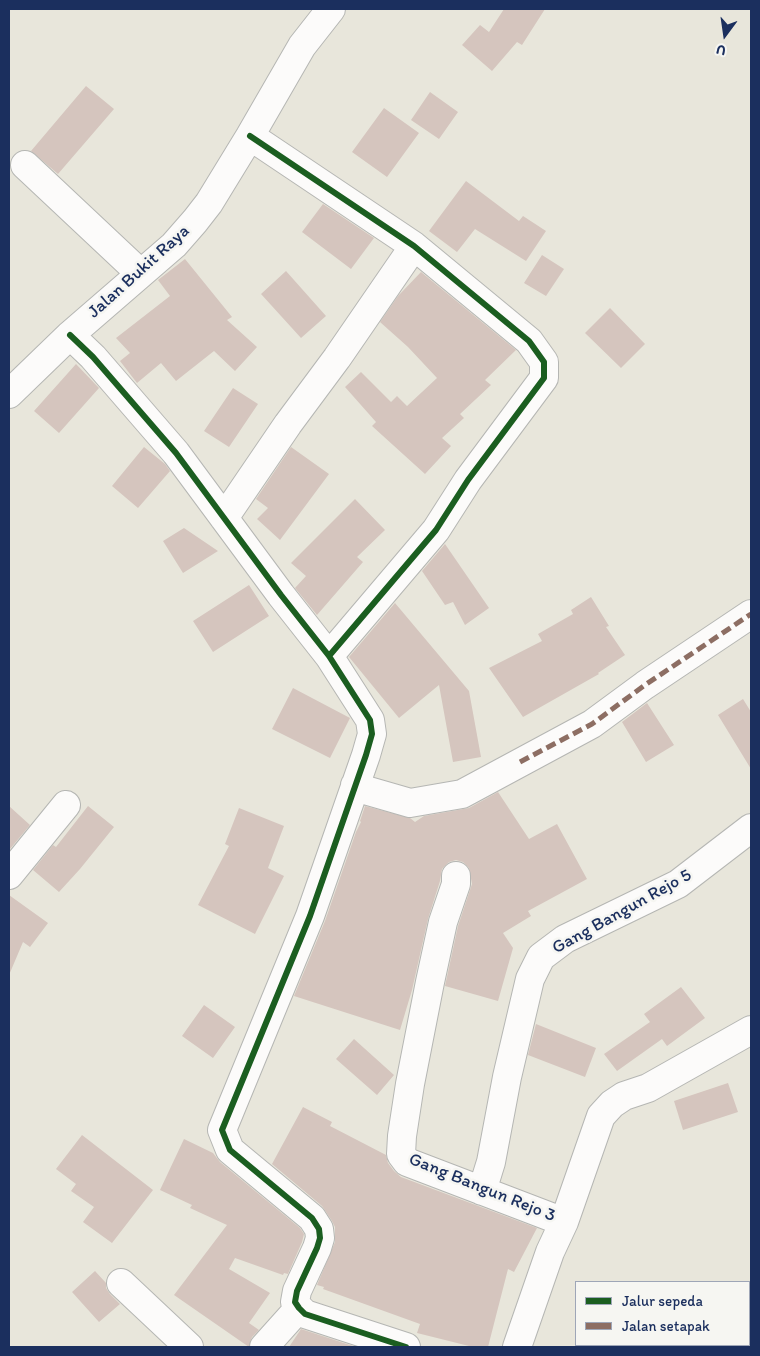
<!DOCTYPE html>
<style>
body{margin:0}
#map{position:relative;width:760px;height:1356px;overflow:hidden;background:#e8e6db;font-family:Itim,sans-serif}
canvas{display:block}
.frame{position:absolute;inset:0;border:10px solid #1b2f5e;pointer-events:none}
.legend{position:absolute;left:575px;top:1281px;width:175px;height:65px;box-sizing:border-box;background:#f6f6f2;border:1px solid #9ea6b7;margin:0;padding:6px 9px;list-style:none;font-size:15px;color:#1b2f5e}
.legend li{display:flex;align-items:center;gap:10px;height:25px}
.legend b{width:25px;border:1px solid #9ea6b7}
.north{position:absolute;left:700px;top:10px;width:50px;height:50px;-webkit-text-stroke:4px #f6f6f2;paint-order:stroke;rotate:194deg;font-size:14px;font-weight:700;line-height:20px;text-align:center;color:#1b2f5e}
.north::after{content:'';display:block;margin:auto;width:18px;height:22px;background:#1b2f5e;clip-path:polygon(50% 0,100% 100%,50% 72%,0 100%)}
</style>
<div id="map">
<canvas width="760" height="1356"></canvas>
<div class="frame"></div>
<ul class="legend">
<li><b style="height:6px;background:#1b5e20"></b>Jalur sepeda</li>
<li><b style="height:6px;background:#8d6e63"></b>Jalan setapak</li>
</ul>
<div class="north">U</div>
</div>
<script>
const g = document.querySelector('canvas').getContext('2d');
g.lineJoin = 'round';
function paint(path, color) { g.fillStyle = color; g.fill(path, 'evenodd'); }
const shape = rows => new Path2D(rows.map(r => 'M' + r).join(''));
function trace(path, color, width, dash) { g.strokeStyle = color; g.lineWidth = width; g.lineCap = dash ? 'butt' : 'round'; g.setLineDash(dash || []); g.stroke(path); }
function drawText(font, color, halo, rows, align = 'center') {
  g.font = font + ' Itim,sans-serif'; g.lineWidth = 5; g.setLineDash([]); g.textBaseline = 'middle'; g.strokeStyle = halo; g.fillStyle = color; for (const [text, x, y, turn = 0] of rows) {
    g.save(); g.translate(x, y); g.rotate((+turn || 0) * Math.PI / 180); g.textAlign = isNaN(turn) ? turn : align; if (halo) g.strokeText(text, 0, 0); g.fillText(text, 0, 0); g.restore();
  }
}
paint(shape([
 [504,9,545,9,522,45,517,42,492,71,462,45,480,25,489,32],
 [86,86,114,109,58,174,31,151],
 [430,92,458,112,439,139,411,120],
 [384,108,419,133,387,177,352,152],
 [466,181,519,221,523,216,546,231,526,261,475,229,457,252,429,231],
 [323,204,374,238,351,269,302,232],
 [542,255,564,269,546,296,524,283],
 [185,259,232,317,227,320,257,347,235,371,214,351,176,381,161,363,137,383,120,361,130,353,116,338,170,296,158,280],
 [286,271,326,316,301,338,261,294],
 [421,272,516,350,485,380,491,385,460,414,464,418,442,438,451,446,425,474,372,426,376,422,345,387,361,372,391,402,397,396,407,406,437,378,408,347,380,322,398,296],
 [610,308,645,344,621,368,585,333],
 [76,364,99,388,59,433,34,411],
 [233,388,258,404,229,447,204,431],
 [144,447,165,464,170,471,138,508,112,486],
 [291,447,329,474,280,540,257,519,268,508,256,499],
 [355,499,385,530,357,557,363,562,317,615,295,588,306,576,291,563],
 [184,528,218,551,183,573,163,541],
 [445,544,489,608,465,625,453,602,445,605,422,571],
 [249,585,269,616,213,652,193,621],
 [591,597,609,626,606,627,625,655,598,673,599,674,523,717,489,668,542,641,538,634,573,614,571,610],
 [395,603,469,691,481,757,453,762,439,685,399,718,349,657],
 [293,688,350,718,330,758,272,729],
 [743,699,751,712,751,769,718,715],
 [647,703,674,745,646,762,622,722],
 [498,792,529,839,557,824,587,879,528,911,531,916,503,933,513,948,498,1001,445,986,458,926,472,884,469,868,463,862,456,860,449,862,442,869,440,881,428,919,412,990,400,1030,294,996,325,921,356,832,361,822,360,821,365,806,410,818,415,822,424,816,469,808],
 [9,806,30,825,10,849,9,848],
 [88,806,114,827,80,869,59,892,33,870,53,845,56,847],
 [239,808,284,826,268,868,284,876,255,934,198,905,229,846,225,844],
 [9,895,48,923,30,947,23,942,9,975],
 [681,987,705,1018,667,1046,662,1039,617,1071,604,1054,650,1022,644,1014],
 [204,1005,235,1027,213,1058,182,1036],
 [536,1024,596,1048,585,1077,528,1055],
 [354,1039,394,1075,377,1095,336,1059],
 [728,1083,738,1112,683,1130,674,1101],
 [303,1107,332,1122,330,1126,386,1155,388,1163,394,1171,401,1177,537,1228,514,1272,508,1269,488,1347,473,1347,417,1333,420,1324,323,1289,324,1287,317,1285,335,1242,335,1227,332,1221,322,1206,272,1164],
 [82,1135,153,1190,112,1243,83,1222,94,1207,71,1191,76,1184,56,1169],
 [184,1139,213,1153,220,1162,300,1228,304,1234,302,1242,288,1274,284,1273,283,1275,235,1258,229,1269,270,1293,249,1323,259,1330,252,1337,249,1347,174,1295,227,1225,190,1208,192,1205,160,1190],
 [95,1271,106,1283,106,1288,110,1294,120,1304,99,1322,72,1292],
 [301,1329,356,1347,289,1347]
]), '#d5c5be');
const street = shape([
 [250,136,414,246,529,341,544,362,544,378,468,480,436,530,329,656],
 [25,165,140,273],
 [70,335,93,357,176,453,281,595,329,656,370,720,372,734,366,755,310,916,222,1130,230,1150,312,1218,319,1229,320,1238,317,1248,297,1291,295,1302,299,1308,305,1314,406,1347],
 [9,394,70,335,174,245,195,221,209,203,250,136,302,46,331,9],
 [224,518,288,424,337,358,414,246],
 [355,785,365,790,410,803,462,794,592,724,645,685,751,614],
 [9,875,66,805],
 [456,876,456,884,443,922,430,982,410,1084,402,1136,401,1154,407,1162,564,1222,550,1252,517,1347],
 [482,1191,491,1162,507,1077,530,979,541,957,565,939,678,884,751,828],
 [564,1222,601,1116,612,1104,624,1096,648,1088,751,1030],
 [121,1283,189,1347],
 [264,1347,299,1308]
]);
trace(street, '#b5b6b3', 30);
trace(street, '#fcfbfa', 28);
trace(shape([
 [520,762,592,724,645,685,751,614]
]), '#8d6e63', 5, [10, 5]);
trace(shape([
 [250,136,414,246,529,341,544,362,544,378,468,480,436,530,329,656],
 [70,335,93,357,176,453,281,595,329,656,370,720,372,734,366,755,310,916,222,1130,230,1150,312,1218,319,1229,320,1238,317,1248,297,1291,295,1302,299,1308,305,1314,406,1347]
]), '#1b5e20', 6);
drawText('18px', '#1b2f5e', '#f6f6f2', [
 ["Jalan Bukit Raya",139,272,-42],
 ["Gang Bangun Rejo 5",622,912,-29],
 ["Gang Bangun Rejo 3",482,1188,22]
]);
</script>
